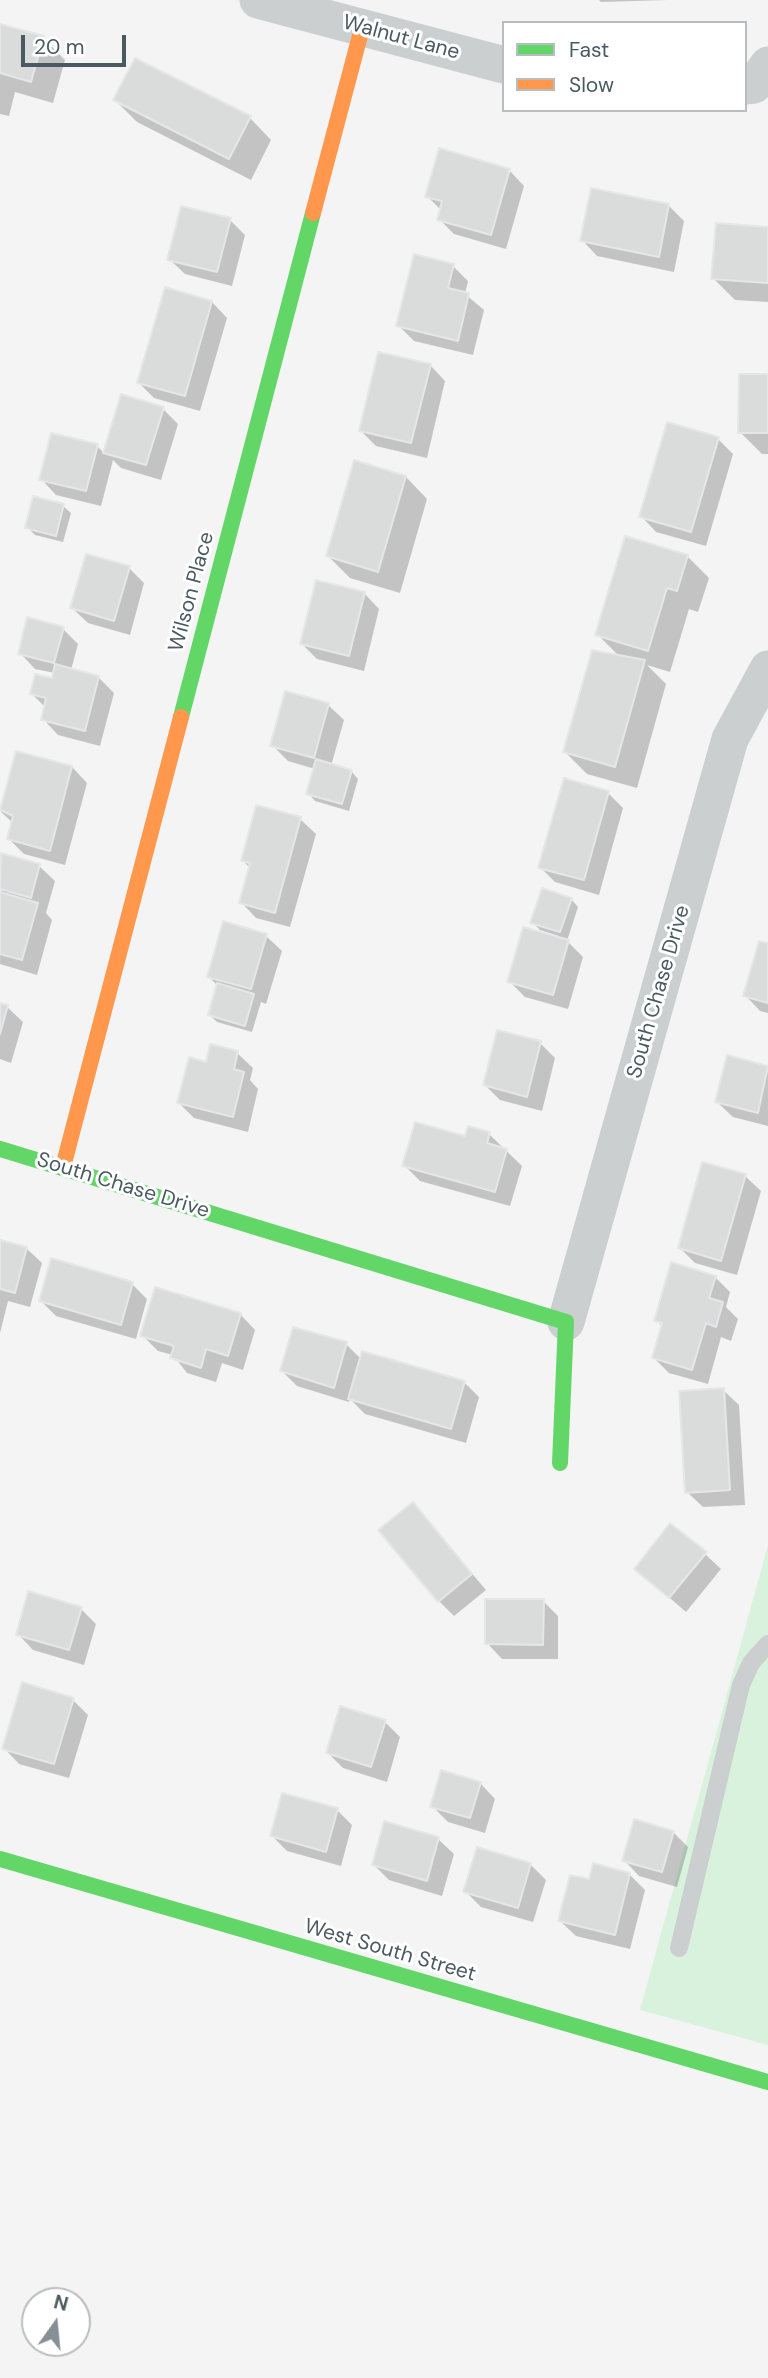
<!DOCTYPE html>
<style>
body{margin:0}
#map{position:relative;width:768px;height:2378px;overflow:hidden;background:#f4f4f4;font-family:"DM Sans",sans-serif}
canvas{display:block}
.legend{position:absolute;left:502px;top:21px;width:245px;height:91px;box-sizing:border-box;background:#fff;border:2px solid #b7bdc0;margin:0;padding:9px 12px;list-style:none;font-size:21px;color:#4a5a61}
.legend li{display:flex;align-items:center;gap:14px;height:35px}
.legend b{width:35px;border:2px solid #b7bdc0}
.north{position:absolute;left:21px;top:2287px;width:70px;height:70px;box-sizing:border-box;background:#fff;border:2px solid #b7bdc0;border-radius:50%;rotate:15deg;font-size:19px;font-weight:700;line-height:28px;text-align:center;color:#4a5a61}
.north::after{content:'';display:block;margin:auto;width:24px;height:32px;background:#869094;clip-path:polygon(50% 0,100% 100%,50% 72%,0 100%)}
.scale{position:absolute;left:21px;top:35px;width:105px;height:32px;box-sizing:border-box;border:4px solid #4a5a61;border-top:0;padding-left:9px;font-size:21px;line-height:24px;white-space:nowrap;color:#4a5a61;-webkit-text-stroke:5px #fff;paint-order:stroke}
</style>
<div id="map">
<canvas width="768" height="2378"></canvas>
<ul class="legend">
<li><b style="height:9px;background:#63d668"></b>Fast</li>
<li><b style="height:9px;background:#ff974d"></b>Slow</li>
</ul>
<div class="north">N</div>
<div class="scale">20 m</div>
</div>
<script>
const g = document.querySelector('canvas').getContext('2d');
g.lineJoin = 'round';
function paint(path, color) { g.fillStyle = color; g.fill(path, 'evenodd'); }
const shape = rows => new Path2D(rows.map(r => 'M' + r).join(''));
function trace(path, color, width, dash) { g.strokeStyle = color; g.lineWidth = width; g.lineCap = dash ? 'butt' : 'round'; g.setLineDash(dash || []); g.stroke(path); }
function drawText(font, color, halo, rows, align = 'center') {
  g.font = font + ' "DM Sans",sans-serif'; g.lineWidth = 6; g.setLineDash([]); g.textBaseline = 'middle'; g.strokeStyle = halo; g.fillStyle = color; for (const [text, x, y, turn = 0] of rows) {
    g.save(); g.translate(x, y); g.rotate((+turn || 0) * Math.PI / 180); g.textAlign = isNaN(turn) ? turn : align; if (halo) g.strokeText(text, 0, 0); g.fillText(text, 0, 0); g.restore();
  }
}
paint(shape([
 [768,1545,768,2045,640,2010]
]), '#d8f2dd');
paint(shape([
 [599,0,668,0,601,2],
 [0,26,43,38,65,60,53,103,15,92,9,116,0,114],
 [115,100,250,118,271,140,251,180,137,122],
 [509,170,524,186,506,249,454,234,439,219,441,210,427,196],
 [669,206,684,221,674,272,597,256,582,240],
 [230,220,245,235,232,286,185,274,169,259],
 [768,228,768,302,735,300,713,278],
 [453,266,468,281,465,294,484,310,473,355,414,341,398,325],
 [212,302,227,318,200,411,154,398,139,383],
 [430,365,445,381,427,458,376,446,361,431],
 [768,376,768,454,762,454,740,432],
 [163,409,178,424,161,480,121,468,113,460,101,506,56,495,41,479,97,446,105,454],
 [718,439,733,454,706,546,656,532,641,516],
 [406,477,427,499,400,593,350,578,328,556],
 [63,506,71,513,63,542,35,535,27,527],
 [687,556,709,578,698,612,689,609,670,672,647,665,666,684,637,788,587,774,565,752,620,657,597,634],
 [129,568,144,583,130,635,88,623,72,608],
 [364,593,379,609,364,671,317,659,302,644],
 [63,629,78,644,71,670,98,677,114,693,100,746,58,735,43,719,46,708,32,694,53,681,55,673,35,669,20,653],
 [328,705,344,720,331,766,351,771,358,779,349,811,315,801,308,793,315,769,288,761,272,745],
 [17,753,72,767,87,783,65,865,24,854,9,839,13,823,1,812],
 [608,793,623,808,599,895,555,882,540,867],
 [300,819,316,834,290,927,256,918,241,902,250,868,242,860],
 [2,855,39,866,55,881,46,913,52,920,37,975,0,964],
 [571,899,578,907,567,941,583,957,568,1009,525,997,509,981,558,939,559,936,540,930,532,922],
 [266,936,282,951,266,1004,261,1002,252,1032,217,1022,210,1015,218,986,209,977],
 [768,945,768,1013,760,1011,745,995],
 [0,1005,7,1007,23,1022,11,1063,0,1059],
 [540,1043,555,1058,542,1111,500,1100,485,1085],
 [237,1053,253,1068,250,1080,258,1089,248,1132,194,1118,179,1103,207,1064],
 [728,1057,768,1067,768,1126,733,1117,717,1102],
 [489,1134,522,1166,510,1206,420,1181,404,1165,466,1138],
 [745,1176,761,1191,737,1275,695,1263,680,1248],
 [0,1241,26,1248,42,1263,30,1307,8,1301,0,1333],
 [715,1277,730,1292,726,1307,738,1319,731,1341,721,1337,708,1384,669,1373,654,1358,663,1327,656,1320],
 [132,1284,147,1299,136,1339,56,1316,41,1301],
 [240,1314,255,1330,243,1370,222,1363,216,1382,187,1373,173,1355,158,1351,142,1335],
 [346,1344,361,1359,464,1382,479,1397,466,1443,365,1414,350,1399,349,1402,297,1386,282,1371],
 [723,1390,739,1405,745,1505,703,1507,687,1492],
 [413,1504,486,1590,454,1616,439,1601],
 [705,1554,721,1569,686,1612,636,1569],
 [543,1601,558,1616,558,1659,502,1659,487,1643],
 [81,1609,96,1624,84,1665,33,1650,18,1634],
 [73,1700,88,1715,69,1778,19,1764,4,1748],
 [385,1722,400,1737,387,1782,343,1768,328,1753],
 [480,1783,495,1799,485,1833,448,1822,432,1806],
 [337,1810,352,1825,341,1866,287,1851,272,1836],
 [673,1832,688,1847,677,1887,639,1876,624,1860],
 [438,1839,454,1854,442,1896,389,1880,374,1865],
 [478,1849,531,1865,546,1880,533,1922,481,1907,465,1891],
 [629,1874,645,1890,630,1949,576,1936,560,1921,590,1881]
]), '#0003');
const building = shape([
 [0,24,44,36,31,82,0,73,0,24],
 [135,58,251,116,229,159,113,100,135,58],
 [439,148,510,169,491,235,437,220,442,201,425,197,439,148],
 [591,188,669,204,659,257,580,241,591,188],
 [181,206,231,218,217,272,167,260,181,206],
 [716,223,768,227,768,283,711,279,716,223],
 [414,254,454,264,448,288,469,293,458,341,396,326,414,254],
 [165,287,212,301,185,396,137,383,165,287],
 [378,352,431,364,411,443,359,431,378,352],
 [739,374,768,374,768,433,738,433,739,374],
 [121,394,164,407,146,465,103,453,121,394],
 [667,422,719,437,691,532,639,517,667,422],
 [51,433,98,444,86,491,39,480,51,433],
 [354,460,406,476,378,572,326,556,354,460],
 [33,496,64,504,56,536,25,528,33,496],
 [625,536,688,555,677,591,667,588,648,651,595,635,625,536],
 [86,554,130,566,114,621,70,608,86,554],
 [316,580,365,592,349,656,300,644,316,580],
 [27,617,64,627,54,663,18,654,27,617],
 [592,650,645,660,615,767,563,752,592,650],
 [55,664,99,676,85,731,41,720,46,698,30,694,35,674,52,678,55,664],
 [285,691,329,703,314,758,270,746,285,691],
 [16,751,72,766,50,851,7,839,13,816,0,810,16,751],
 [316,759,352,770,342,804,306,794,316,759],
 [564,778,609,791,584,880,538,868,564,778],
 [256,805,301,817,275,913,239,903,250,863,241,861,256,805],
 [1,853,40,864,31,898,0,889,1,853],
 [542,888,572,898,560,932,530,923,542,888],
 [0,892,38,903,22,960,0,954,0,892],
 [223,921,267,934,251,989,207,977,223,921],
 [523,927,569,940,553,995,507,982,523,927],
 [759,941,768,943,768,1003,743,996,759,941],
 [217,983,254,994,245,1026,208,1015,217,983],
 [0,1003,8,1005,0,1034,0,1003],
 [497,1030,541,1041,527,1097,483,1085,497,1030],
 [210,1044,238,1051,234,1069,244,1072,233,1117,177,1103,189,1057,206,1062,210,1044],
 [727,1055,768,1066,758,1113,715,1102,727,1055],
 [415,1122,465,1136,468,1126,490,1132,487,1143,507,1149,495,1192,402,1166,415,1122],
 [702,1162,746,1174,721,1261,678,1248,702,1162],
 [0,1240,27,1247,15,1293,0,1289,0,1240],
 [51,1258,133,1282,121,1325,39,1301,51,1258],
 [671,1262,716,1276,709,1298,723,1302,716,1327,706,1323,692,1370,652,1358,662,1323,654,1321,671,1262],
 [155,1287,241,1313,228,1356,206,1349,201,1368,170,1358,174,1346,140,1336,155,1287],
 [293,1327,347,1342,334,1388,280,1371,293,1327],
 [362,1351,465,1381,451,1429,348,1399,362,1351],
 [724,1388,730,1490,685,1493,679,1391,724,1388],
 [413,1502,472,1574,438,1602,378,1530,413,1502],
 [670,1523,707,1552,669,1598,634,1569,670,1523],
 [28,1591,82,1607,69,1650,16,1635,28,1591],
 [485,1599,544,1599,543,1645,485,1644,485,1599],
 [22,1682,74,1698,54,1764,2,1749,22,1682],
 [340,1706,386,1720,371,1767,326,1753,340,1706],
 [441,1770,481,1782,470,1818,430,1807,441,1770],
 [282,1793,338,1808,326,1852,270,1836,282,1793],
 [634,1819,674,1831,662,1872,622,1861,634,1819],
 [384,1821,439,1837,427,1881,372,1865,384,1821],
 [477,1847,531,1863,518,1908,463,1892,477,1847],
 [593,1863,630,1873,615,1935,558,1921,570,1875,589,1879,593,1863]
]);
paint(building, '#dadcdc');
trace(building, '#e5e6e7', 2);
trace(shape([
 [679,1948,741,1685,751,1663,768,1644]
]), '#cbcfcf', 18);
trace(shape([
 [258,0,504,65],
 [745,86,754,85,768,65],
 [566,1322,730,739,768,669]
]), '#cbcfcf', 37);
trace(shape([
 [181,717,313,213],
 [0,1149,566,1322,560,1463],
 [0,1859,768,2082]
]), '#63d668', 16);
trace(shape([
 [313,213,362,28],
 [63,1167,181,717]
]), '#ff974d', 16);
drawText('21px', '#4a5a61', '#fff', [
 ["Walnut Lane",401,38,15],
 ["Wilson Place",192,592,-75],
 ["South Chase Drive",659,992,-74],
 ["South Chase Drive",123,1186,17],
 ["West South Street",390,1951,16]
]);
</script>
